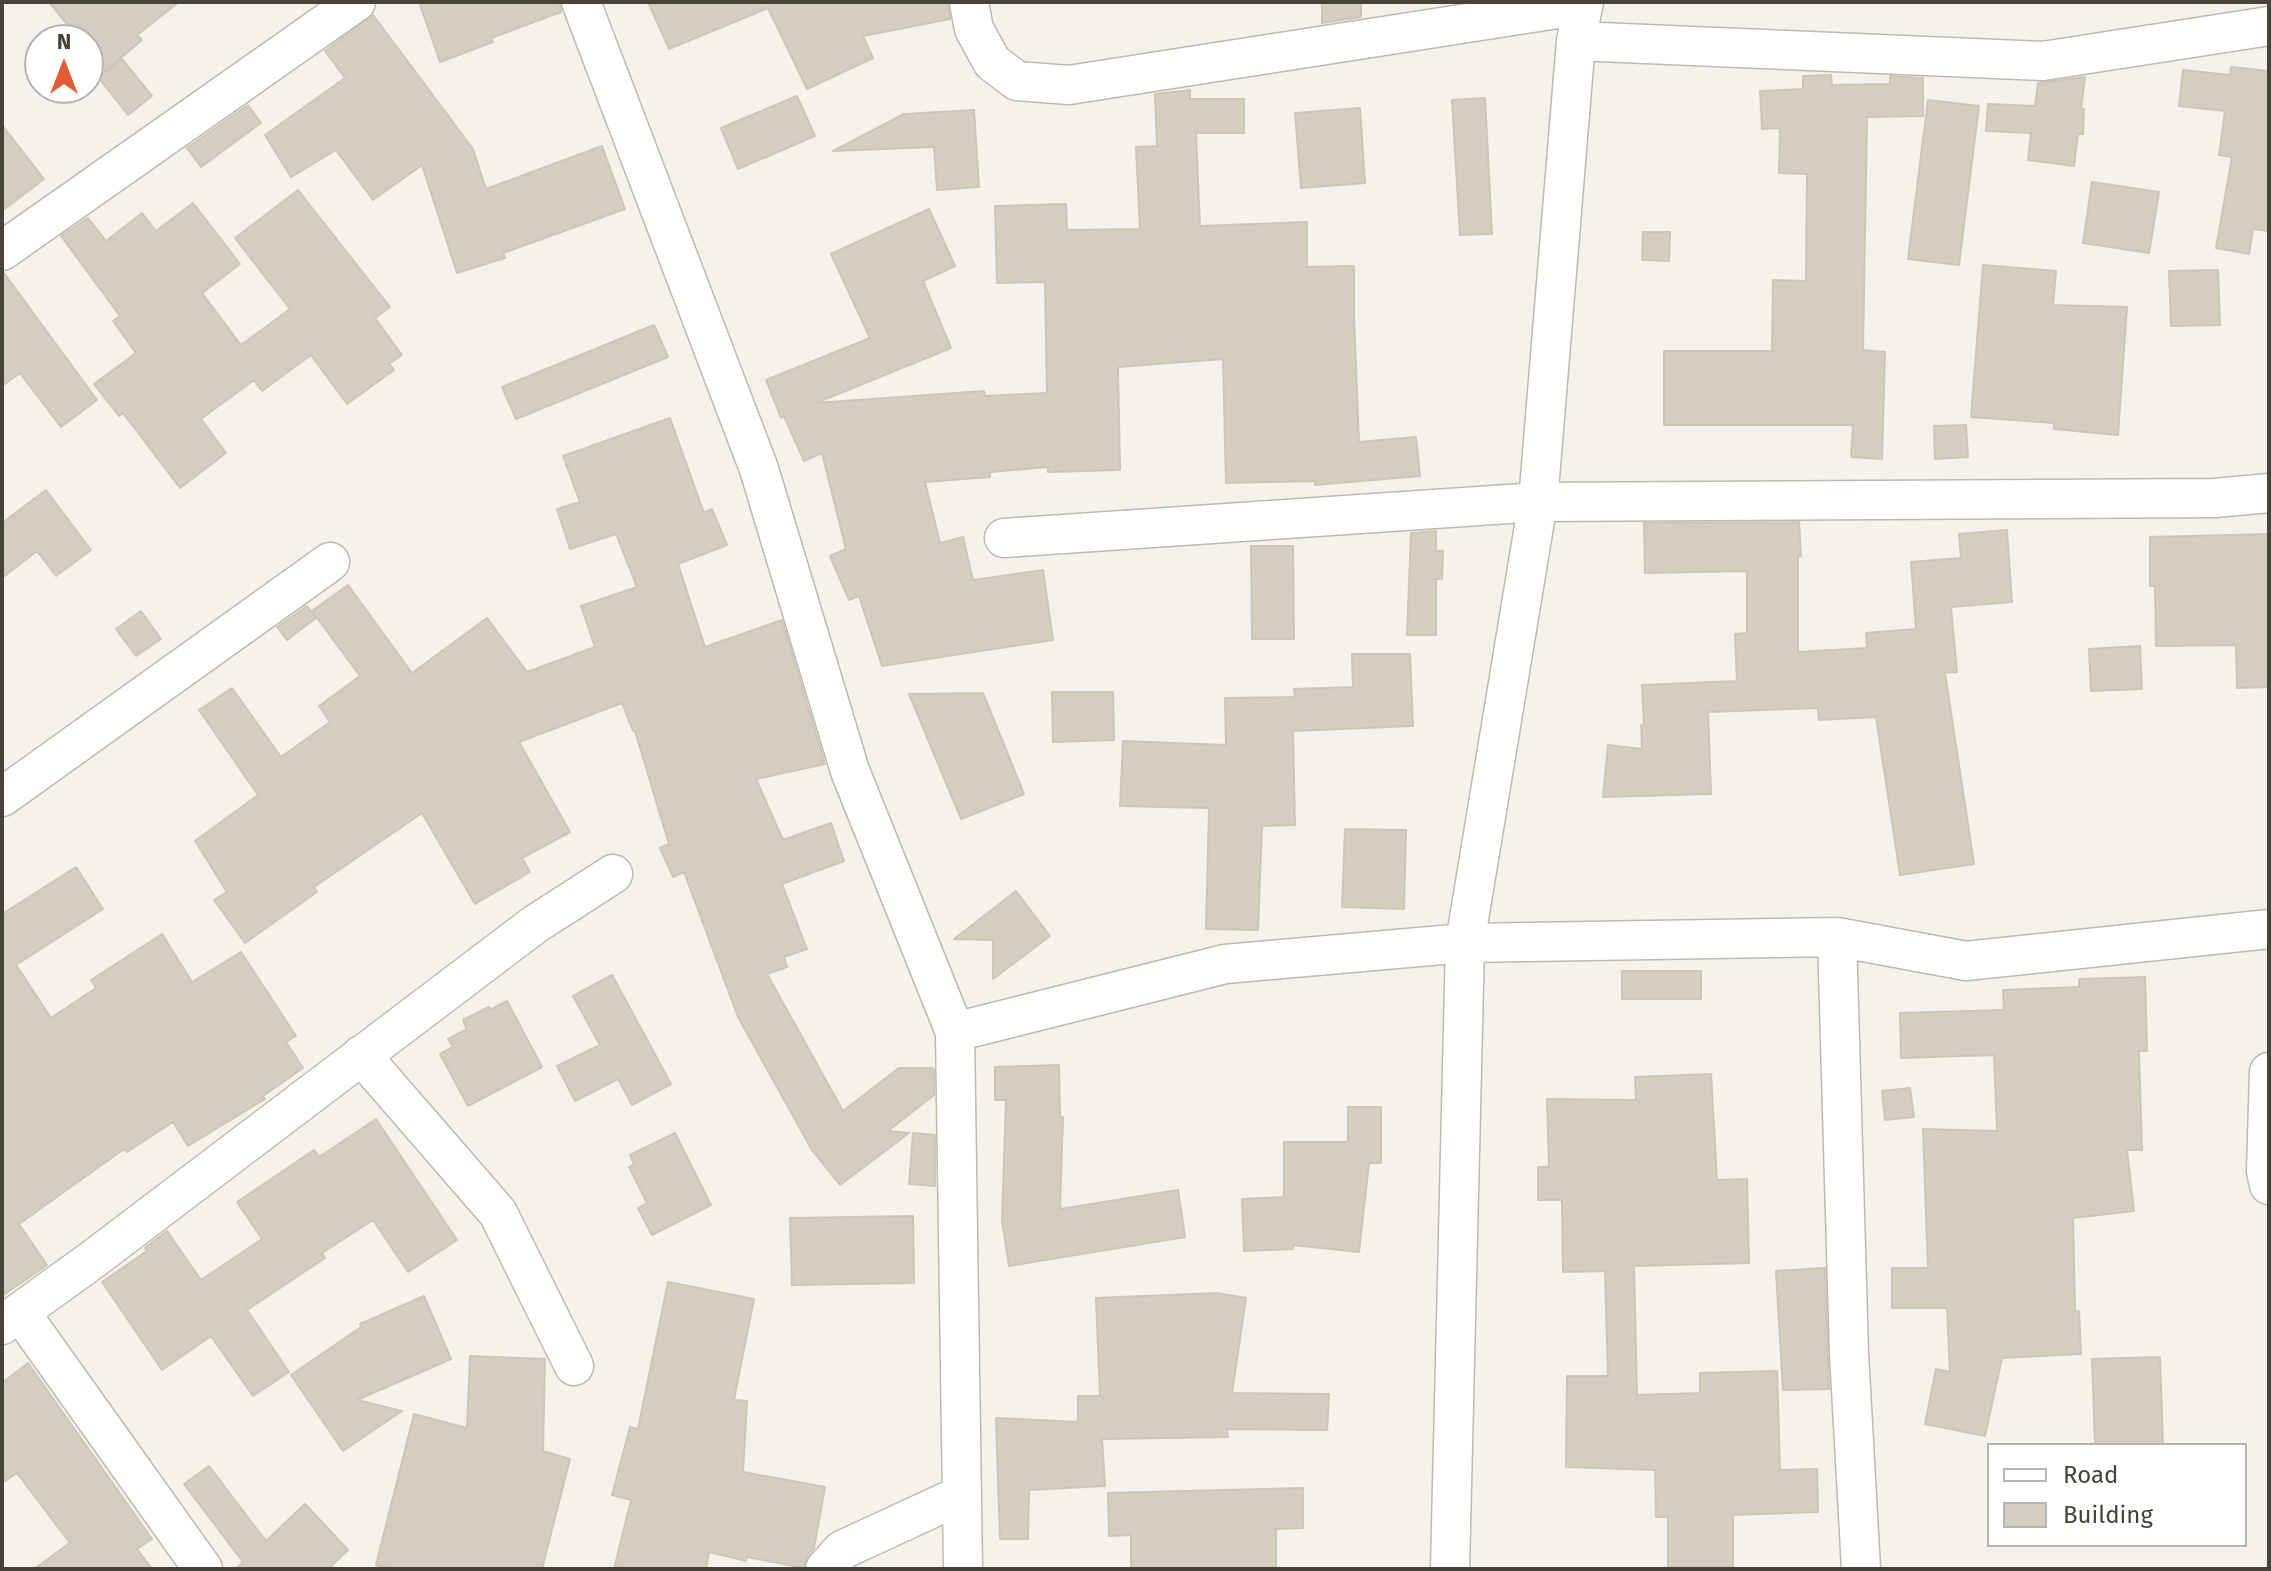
<!DOCTYPE html>
<style>
body{margin:0}
#map{position:relative;width:2271px;height:1571px;overflow:hidden;background:#f4f2eb;font-family:"Fira Sans",sans-serif}
canvas{display:block}
.frame{position:absolute;inset:0;border:4px solid #474339;pointer-events:none}
.legend{position:absolute;left:1987px;top:1443px;width:260px;height:104px;box-sizing:border-box;background:#fff;border:2px solid #b5b4b0;margin:0;padding:10px 14px;list-style:none;font-size:24px;color:#474339}
.legend li{display:flex;align-items:center;gap:16px;height:40px}
.legend b{width:40px;border:2px solid #b5b4b0}
.north{position:absolute;left:24px;top:24px;width:80px;height:80px;box-sizing:border-box;background:#fff;border:2px solid #b5b4b0;border-radius:50%;rotate:0deg;font-size:22px;font-weight:700;line-height:32px;text-align:center;color:#474339}
.north::after{content:'';display:block;margin:auto;width:28px;height:36px;background:#e25b33;clip-path:polygon(50% 0,100% 100%,50% 72%,0 100%)}
</style>
<div id="map">
<canvas width="2271" height="1571"></canvas>
<div class="frame"></div>
<ul class="legend">
<li><b style="height:10px;background:#fff"></b>Road</li>
<li><b style="height:22px;background:#d4cec1"></b>Building</li>
</ul>
<div class="north">N</div>
</div>
<script>
const g = document.querySelector('canvas').getContext('2d');
g.lineJoin = 'round';
function paint(path, color) { g.fillStyle = color; g.fill(path, 'evenodd'); }
const shape = rows => new Path2D(rows.map(r => 'M' + r).join(''));
function trace(path, color, width, dash) { g.strokeStyle = color; g.lineWidth = width; g.lineCap = dash ? 'butt' : 'round'; g.setLineDash(dash || []); g.stroke(path); }
const building = shape([
 [49,2,179,2,137,35,142,40,105,71,88,50,88,40,80,40,49,2],
 [419,2,560,2,561,12,491,38,493,42,440,62,419,2],
 [648,2,948,2,950,19,863,36,873,58,807,89,768,8,669,49,648,2],
 [1322,2,1361,2,1361,17,1322,23,1322,2],
 [373,15,473,149,486,189,602,146,625,209,503,253,505,258,457,273,422,165,373,200,336,150,291,177,265,135,345,78,325,51,373,15],
 [122,59,152,96,128,115,98,77,122,59],
 [2231,67,2269,71,2269,231,2253,229,2249,254,2216,248,2232,157,2219,155,2225,111,2179,106,2183,70,2230,75,2231,67],
 [1831,75,1832,85,1890,84,1890,76,1923,78,1923,116,1867,117,1863,350,1885,352,1882,459,1851,457,1853,425,1664,425,1664,351,1772,351,1773,280,1806,281,1807,174,1779,173,1780,128,1762,129,1760,91,1803,89,1803,76,1831,75],
 [2085,77,2081,108,2084,109,2083,134,2078,134,2074,166,2028,160,2031,133,1986,131,1988,104,2035,106,2038,83,2085,77],
 [1190,90,1190,99,1244,99,1244,133,1196,133,1200,226,1307,222,1307,267,1354,266,1354,318,1359,442,1416,437,1420,476,1315,485,1315,481,1226,483,1223,359,1118,367,1120,470,1048,472,1048,467,990,472,990,477,925,482,940,543,963,537,973,580,1043,570,1053,640,882,666,859,596,849,600,830,556,846,549,822,453,804,461,784,416,781,418,766,380,870,338,831,254,929,209,955,266,923,281,951,348,816,403,984,391,985,396,1047,393,1045,282,997,283,995,206,1066,204,1067,230,1140,229,1136,147,1157,146,1155,94,1190,90],
 [797,96,815,136,738,169,721,128,797,96],
 [1485,98,1492,234,1460,235,1452,100,1485,98],
 [1928,100,1979,106,1959,265,1908,259,1928,100],
 [248,105,261,123,201,167,187,148,248,105],
 [1360,108,1365,183,1301,188,1295,113,1360,108],
 [974,110,979,187,937,190,934,147,833,151,904,114,974,110],
 [2,125,44,179,2,211,2,125],
 [2092,182,2159,192,2149,253,2083,243,2092,182],
 [298,190,390,307,375,318,402,355,389,364,394,370,347,404,311,355,262,391,254,380,201,419,226,453,180,488,123,413,119,416,94,384,136,353,113,321,120,316,61,236,88,218,106,241,142,213,156,231,193,203,240,264,202,293,241,345,290,309,235,238,298,190],
 [1643,232,1670,232,1669,261,1642,260,1643,232],
 [1983,265,2056,271,2053,305,2127,307,2118,435,2054,429,2054,423,1971,417,1983,265],
 [2218,270,2220,325,2171,326,2169,271,2218,270],
 [2,273,4,273,97,400,61,427,20,373,2,386,2,273],
 [654,325,668,357,516,419,502,387,654,325],
 [670,418,704,513,712,509,727,545,678,564,705,647,782,620,825,764,756,779,783,840,831,823,844,861,782,884,807,949,784,957,787,967,767,974,843,1111,899,1068,932,1068,934,1070,934,1095,888,1131,909,1133,840,1185,812,1150,738,1017,684,872,673,877,660,848,669,844,635,731,633,731,622,703,519,742,570,832,522,858,530,872,475,904,422,813,314,887,317,892,245,943,214,900,227,892,195,841,258,795,199,710,232,688,281,757,330,722,319,706,360,676,312,611,348,585,412,673,487,618,527,672,595,647,581,606,637,587,616,534,570,549,557,509,580,502,563,456,670,418],
 [1966,425,1968,457,1935,459,1934,426,1966,425],
 [46,490,91,550,56,576,37,551,2,578,2,523,46,490],
 [1799,522,1801,556,1798,556,1798,652,1867,648,1866,633,1916,629,1911,562,1961,558,1959,534,2007,530,2012,602,1951,607,1957,672,1945,673,1974,864,1900,875,1876,717,1819,720,1818,708,1708,712,1711,794,1603,797,1608,745,1642,749,1641,725,1644,725,1642,685,1737,681,1735,634,1747,633,1747,571,1645,573,1644,523,1799,522],
 [1436,531,1436,551,1443,551,1442,579,1436,579,1436,635,1407,635,1411,533,1436,531],
 [2269,534,2269,687,2237,688,2236,645,2156,646,2155,586,2150,586,2150,537,2269,534],
 [1251,546,1293,546,1294,639,1252,639,1251,546],
 [307,606,316,618,287,640,277,627,307,606],
 [141,611,161,639,136,656,116,629,141,611],
 [2140,646,2142,689,2091,691,2089,649,2140,646],
 [1352,654,1410,654,1413,726,1293,731,1295,825,1262,826,1258,930,1206,929,1209,808,1120,806,1123,741,1226,745,1225,698,1295,697,1294,689,1353,687,1352,654],
 [1052,692,1113,692,1114,740,1053,742,1052,692],
 [983,693,1024,794,961,819,909,694,983,693],
 [1345,829,1406,830,1404,909,1342,907,1345,829],
 [76,867,103,909,16,965,51,1018,96,988,91,980,162,934,192,982,241,952,296,1036,286,1042,303,1068,263,1096,265,1099,188,1146,173,1122,127,1152,124,1149,19,1224,47,1265,2,1296,2,914,76,867],
 [1016,891,1050,936,993,979,993,940,954,939,1016,891],
 [1622,971,1701,971,1701,999,1622,999,1622,971],
 [612,975,671,1084,632,1105,618,1079,575,1101,557,1066,600,1045,573,996,612,975],
 [2145,977,2147,1051,2139,1051,2142,1150,2127,1150,2134,1211,2073,1218,2075,1311,2079,1311,2081,1354,2002,1358,1985,1436,1925,1424,1936,1369,1950,1372,1947,1308,1892,1308,1892,1268,1928,1268,1923,1129,1997,1131,1994,1055,1901,1058,1900,1013,2004,1010,2003,990,2079,987,2079,979,2145,977],
 [507,1001,542,1067,468,1106,440,1054,453,1047,448,1039,467,1029,463,1020,489,1007,490,1010,507,1001],
 [1059,1065,1060,1117,1063,1117,1060,1209,1178,1190,1185,1237,1009,1266,1002,1220,1006,1100,995,1100,995,1067,1059,1065],
 [1711,1074,1717,1180,1747,1179,1749,1263,1634,1266,1637,1395,1700,1393,1700,1373,1777,1371,1780,1470,1817,1469,1818,1512,1733,1515,1733,1567,1668,1567,1668,1517,1656,1517,1655,1470,1566,1467,1567,1376,1608,1376,1605,1271,1563,1272,1562,1200,1538,1200,1538,1167,1549,1167,1547,1099,1636,1100,1635,1077,1711,1074],
 [1910,1088,1914,1117,1885,1120,1882,1091,1910,1088],
 [1348,1107,1381,1107,1381,1163,1369,1163,1359,1252,1293,1245,1293,1249,1244,1251,1242,1199,1284,1197,1284,1142,1348,1142,1348,1107],
 [376,1119,457,1240,408,1272,373,1220,322,1253,325,1258,247,1310,289,1372,253,1396,211,1336,162,1370,102,1282,147,1251,145,1248,167,1231,201,1280,262,1239,237,1202,314,1150,319,1157,376,1119],
 [675,1133,711,1205,652,1235,638,1208,647,1203,629,1167,634,1164,630,1155,675,1133],
 [913,1133,935,1135,935,1186,909,1184,913,1133],
 [913,1216,914,1283,792,1285,790,1218,913,1216],
 [1825,1268,1829,1389,1783,1390,1776,1271,1825,1268],
 [668,1282,754,1299,734,1400,747,1401,743,1472,825,1487,814,1548,808,1555,804,1568,747,1557,746,1561,709,1552,706,1569,614,1569,631,1500,612,1495,630,1427,638,1429,668,1282],
 [1216,1293,1246,1298,1232,1393,1329,1394,1327,1430,1227,1429,1228,1437,1102,1439,1105,1486,1029,1490,1028,1539,1000,1539,996,1418,1078,1422,1078,1396,1100,1396,1096,1298,1216,1293],
 [424,1296,451,1359,357,1400,402,1411,343,1451,291,1375,361,1327,360,1324,424,1296],
 [470,1356,545,1359,543,1451,570,1459,542,1569,392,1569,376,1565,414,1414,467,1428,470,1356],
 [2160,1357,2163,1445,2095,1445,2092,1359,2160,1357],
 [28,1363,152,1539,137,1549,152,1569,34,1569,70,1543,17,1473,2,1483,2,1383,28,1363],
 [209,1466,266,1541,305,1504,348,1550,328,1569,236,1569,243,1562,184,1484,209,1466],
 [1303,1488,1303,1528,1276,1529,1276,1569,1131,1569,1131,1535,1109,1536,1108,1493,1303,1488]
]);
paint(building, '#d4cec1');
trace(building, '#cec6b5', 2);
const minor = shape([
 [581,2,759,469,850,771,955,1032,963,1569],
 [969,2,974,29,992,62,1017,81,1069,85,1583,5],
 [1576,41,2043,61,2269,26],
 [2,251,356,2],
 [1004,538,1538,502,2215,498,2269,493],
 [2,797,330,562],
 [1837,937,1849,1353,1861,1569],
 [955,1032,1225,964,1465,943,1837,937,1966,961,2269,929],
 [361,1055,498,1213,574,1366],
 [2269,1072,2266,1171,2269,1185],
 [20,1312,203,1569],
 [2,1325,92,1260,534,925,613,874],
 [825,1569,842,1550,961,1495],
 [1450,1569,1465,943,1538,502,1576,41,1584,2]
]);
trace(minor, '#bebaae', 41);
trace(minor, '#fff', 38);
</script>
